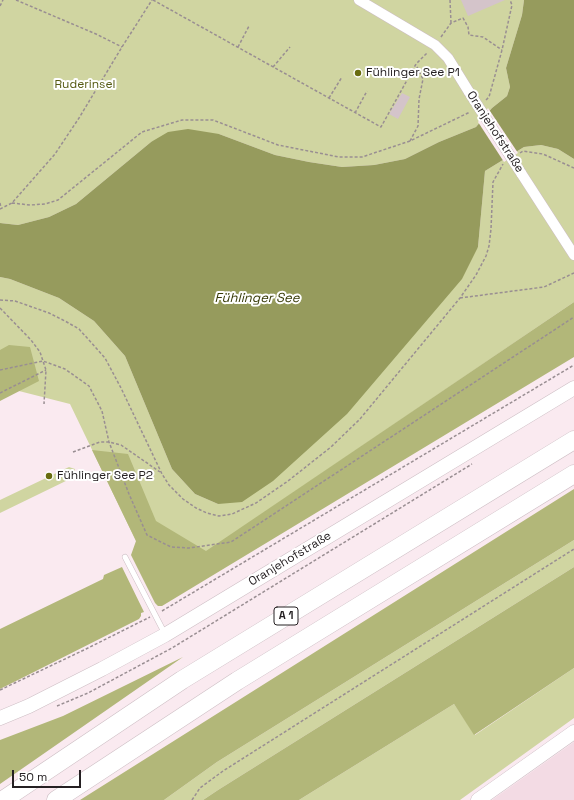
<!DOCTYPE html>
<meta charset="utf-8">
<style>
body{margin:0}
#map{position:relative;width:574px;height:800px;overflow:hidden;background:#faeaf0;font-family:"Space Grotesk",sans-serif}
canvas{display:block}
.scale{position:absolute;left:12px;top:770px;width:69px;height:18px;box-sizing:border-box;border:2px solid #252022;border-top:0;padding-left:5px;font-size:12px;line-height:14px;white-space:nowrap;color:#252022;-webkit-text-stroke:3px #fff;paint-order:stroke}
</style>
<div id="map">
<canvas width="574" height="800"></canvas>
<div class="scale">50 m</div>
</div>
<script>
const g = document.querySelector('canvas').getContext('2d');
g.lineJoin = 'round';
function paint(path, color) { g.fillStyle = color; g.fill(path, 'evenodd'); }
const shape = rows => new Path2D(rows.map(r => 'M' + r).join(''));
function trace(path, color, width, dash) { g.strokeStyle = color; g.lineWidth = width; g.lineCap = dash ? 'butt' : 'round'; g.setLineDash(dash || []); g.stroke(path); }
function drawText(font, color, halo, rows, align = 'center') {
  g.font = font + ' "Space Grotesk",sans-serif'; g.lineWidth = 4; g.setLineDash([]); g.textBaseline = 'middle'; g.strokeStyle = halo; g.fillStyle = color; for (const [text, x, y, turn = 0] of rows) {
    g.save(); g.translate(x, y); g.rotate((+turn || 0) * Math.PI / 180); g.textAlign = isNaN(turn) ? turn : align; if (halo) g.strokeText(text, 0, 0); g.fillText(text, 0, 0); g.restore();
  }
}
paint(shape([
 [574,742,574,800,492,800]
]), '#f3dbe4');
paint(shape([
 [0,0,524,0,522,15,506,68,510,87,507,96,492,108,476,127,439,142,405,159,374,165,342,167,309,162,275,155,219,134,151,142,76,204,49,217,18,225,0,223],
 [541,145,558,149,574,159,574,302,206,552,136,541,70,404,19,391,0,358,0,277,10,279,59,298,94,321,125,356,172,469,195,494,218,504,478,247,485,171,524,147],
 [69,467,75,469,75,475,72,478,0,513,0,500],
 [574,540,574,567,218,790,203,800,164,800,217,762],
 [574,668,574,718,460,800,299,800,454,704,475,735]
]), '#d0d5a1');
paint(shape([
 [574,302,574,357,162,606,158,606,155,603,131,555,136,541,92,450,128,454,156,521,206,551],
 [9,345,30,347,39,381,0,401,0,350],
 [574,489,574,540,217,762,164,800,80,800],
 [122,567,144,612,141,613,141,616,139,619,28,675,0,689,0,629,103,579,104,575],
 [574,567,574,668,474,735,454,704,299,800,203,800,218,790],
 [183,657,0,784,0,740,63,716]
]), '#b2b779');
paint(shape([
 [524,0,574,0,574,159,558,149,541,145,524,147,485,171,478,247,462,279,347,414,273,481,242,502,218,504,195,494,172,469,125,356,94,321,59,298,10,279,0,277,0,223,18,225,49,217,76,204,151,142,168,132,188,129,219,134,275,155,309,162,342,167,374,165,405,159,439,142,476,127,492,108,507,96,510,87,506,68,522,15]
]), '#969b5d');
paint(shape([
 [488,108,518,153,504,162,478,122]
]), '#faeaf0');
paint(shape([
 [461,0,505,0,468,16],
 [402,93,410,97,398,119,389,114]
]), '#d4c4ca');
const lane = shape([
 [125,557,165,634]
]);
const street = shape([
 [359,0,435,45,448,58,469,92],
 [521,173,574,255]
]);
const secondary = shape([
 [0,718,29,706,102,669,165,635,574,388],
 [478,800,574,732]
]);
const highway = shape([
 [3,800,182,680,574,440],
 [56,800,237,681,574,474]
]);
trace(lane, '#cdbec4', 6);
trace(street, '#cdbec4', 11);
trace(secondary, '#cdbec4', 15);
trace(highway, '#cdbec4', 19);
trace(shape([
 [16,0,96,34,122,47],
 [153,0,381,127,416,64,428,52],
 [450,0,451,23],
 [0,6,3,0],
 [441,37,451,23,463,18,468,27,469,35,483,37,502,50],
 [238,47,249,26],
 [273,67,290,47],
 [329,98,342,77],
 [486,100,489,97,502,50,512,5,510,0],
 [355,113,367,91],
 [410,141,418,126,419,99,423,79,416,65],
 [520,153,523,151,543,154,574,168],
 [0,203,1,208],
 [12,203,30,205,45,204,58,200,142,132,182,120,213,120,278,145,339,157,362,157,410,141,470,112],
 [0,209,12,203,55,154,79,118,122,47,152,0],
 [460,298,544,287,574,273],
 [0,300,15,301,49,313,65,321,79,329,105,358,121,388,162,474,169,485,183,499,196,508,207,513,219,516,232,514,256,503,288,481,331,447,360,419,460,298,476,275,486,256,489,246,491,229,493,182,503,164],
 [0,308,31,340,40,352,46,370,44,404],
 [0,370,43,361,65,369,89,386,102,411,109,442,129,494,147,535,171,547,189,548,231,542,574,317],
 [0,393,46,370],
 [73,452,100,442,109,442,121,445,160,472],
 [162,611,574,365],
 [0,690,86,649,150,617],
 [57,706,88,693,172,648,472,464],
 [192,800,200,788,223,771,574,549]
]), '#998e92', 1.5, [3, 2]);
trace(lane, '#fff', 5);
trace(street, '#fff', 10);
trace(secondary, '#fff', 14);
trace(highway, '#fff', 18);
const streetBridge = shape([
 [469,92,521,173]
]);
trace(streetBridge, '#cdbec4', 11, []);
trace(streetBridge, '#fff', 10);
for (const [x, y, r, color] of [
 [358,73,4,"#686c0f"],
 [49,476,4,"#686c0f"]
]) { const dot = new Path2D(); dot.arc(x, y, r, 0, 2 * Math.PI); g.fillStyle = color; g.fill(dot); trace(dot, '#fff', 1.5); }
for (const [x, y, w] of [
 [286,616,24]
]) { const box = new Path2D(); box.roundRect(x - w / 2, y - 9, w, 18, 3); g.fillStyle = '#fff'; g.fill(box); trace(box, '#252022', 1); }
drawText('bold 11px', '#252022', null, [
 ["A 1",286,616]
]);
drawText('12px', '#252022', '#fff', [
 ["Fühlinger See P1",366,73],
 ["Fühlinger See P2",57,476]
], 'left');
drawText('12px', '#555911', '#fff', [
 ["Ruderinsel",85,85]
]);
drawText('12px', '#252022', '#fff', [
 ["Oranjehofstraße",495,132,57],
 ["Oranjehofstraße",290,559,-31]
]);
drawText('italic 13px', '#383b09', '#fff', [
 ["Fühlinger See",257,298]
]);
</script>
